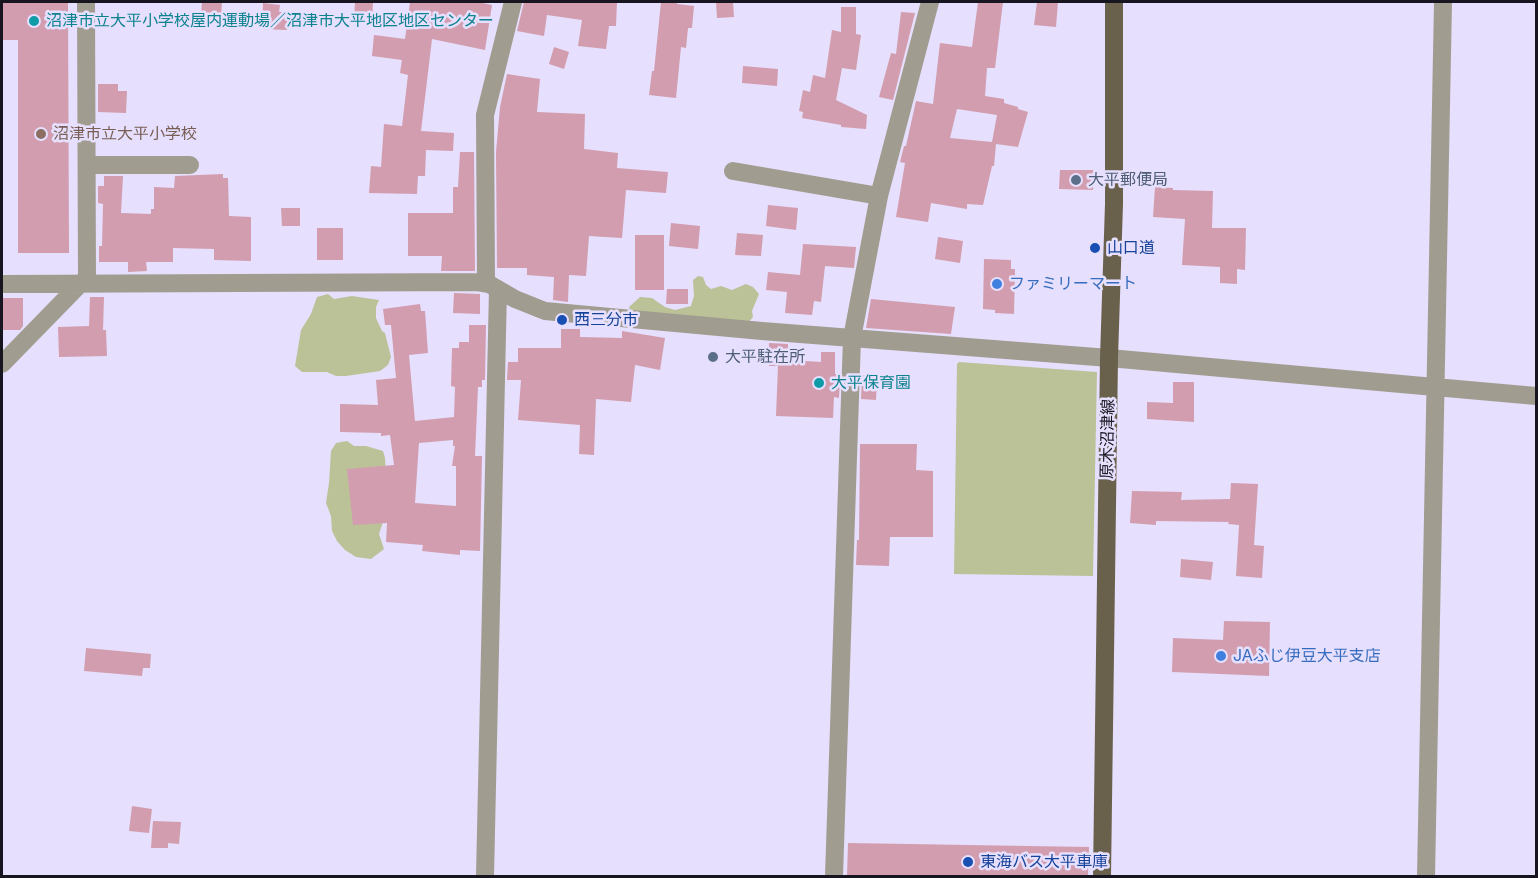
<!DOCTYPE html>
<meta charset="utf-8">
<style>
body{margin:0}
#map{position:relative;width:1538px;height:878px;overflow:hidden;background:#e6dffd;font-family:Inter,sans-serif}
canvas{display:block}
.frame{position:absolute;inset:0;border:3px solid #17151f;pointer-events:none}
</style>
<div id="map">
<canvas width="1538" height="878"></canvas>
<div class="frame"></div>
</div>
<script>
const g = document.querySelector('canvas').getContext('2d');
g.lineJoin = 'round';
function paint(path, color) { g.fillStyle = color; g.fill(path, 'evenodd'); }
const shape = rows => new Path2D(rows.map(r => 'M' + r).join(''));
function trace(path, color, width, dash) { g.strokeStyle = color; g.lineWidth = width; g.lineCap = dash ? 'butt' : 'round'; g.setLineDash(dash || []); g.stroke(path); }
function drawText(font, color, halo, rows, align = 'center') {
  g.font = font + ' Inter,"Noto Sans JP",sans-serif'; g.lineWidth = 5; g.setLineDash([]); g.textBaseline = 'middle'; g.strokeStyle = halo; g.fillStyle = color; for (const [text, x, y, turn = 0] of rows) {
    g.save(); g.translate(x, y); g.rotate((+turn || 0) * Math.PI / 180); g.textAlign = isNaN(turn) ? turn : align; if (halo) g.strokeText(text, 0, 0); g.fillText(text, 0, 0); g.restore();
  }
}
paint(shape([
 [698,276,703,277,706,285,711,289,721,286,732,290,746,284,753,287,759,294,752,311,753,317,748,323,631,313,629,307,640,297,652,298,665,307,675,310,691,306,694,296,693,280],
 [328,294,334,299,352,296,379,300,376,307,376,318,382,331,385,333,391,357,388,365,380,371,346,376,336,376,327,372,302,372,295,366,301,330,311,314,317,297],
 [959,362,1097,372,1093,576,954,574,957,364],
 [347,441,354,446,366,446,383,451,385,458,387,491,384,519,379,534,384,549,371,559,356,557,345,550,337,541,332,531,331,516,326,503,329,483,331,451,336,443]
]), '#bbc298');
paint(shape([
 [2,2,68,2,69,253,18,253,18,40,2,40],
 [202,2,222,2,221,18,201,16],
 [355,2,373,2,372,22,354,20],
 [410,2,478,2,492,5,485,50,432,39,421,131,454,133,453,151,426,150,425,176,418,176,417,194,369,193,371,166,381,167,384,124,402,126,408,75,400,73,402,60,372,56,374,35,405,39],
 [524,2,617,2,616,26,609,26,606,49,578,46,582,20,547,15,544,36,517,31],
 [661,2,677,2,677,4,694,6,692,28,688,28,686,48,681,47,676,98,649,95,652,71,654,71],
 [716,2,733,2,734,17,717,18],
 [978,2,1003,2,995,68,987,68,985,96,1004,99,1004,103,1018,107,1018,109,1028,112,1018,147,996,144,994,166,992,166,983,205,967,204,967,209,931,203,928,222,896,217,905,163,900,162,904,146,906,146,916,101,933,104,940,43,972,47],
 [957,109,997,115,992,142,950,138],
 [1037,2,1058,2,1056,27,1034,25],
 [263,3,280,5,279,12,289,12,287,30,262,29],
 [841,7,856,7,856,34,861,35,856,70,842,68,836,100,867,115,866,129,841,127,841,125,802,118,803,112,799,111,803,90,810,92,813,75,825,78,832,30,841,32],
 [901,12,915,13,893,100,879,97,891,53,896,54],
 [554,47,569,52,564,69,549,64],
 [743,66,778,69,777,86,742,83],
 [507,74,540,79,537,112,585,114,584,149,618,153,617,168,668,172,666,193,626,190,622,238,589,236,586,276,569,275,568,302,553,300,554,277,527,275,527,268,497,268,496,152,500,107],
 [98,84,118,84,118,91,127,91,126,113,98,112],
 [460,152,474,152,475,271,441,271,442,256,408,256,408,213,453,213,453,187,458,187],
 [1060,170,1094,170,1093,190,1059,189],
 [223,174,223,178,228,178,229,216,251,217,251,261,214,260,214,249,173,248,173,262,146,262,147,271,128,272,128,262,99,262,99,246,102,246,103,204,98,203,98,186,104,186,104,176,123,176,121,213,151,214,151,209,154,209,154,187,174,188,175,176],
 [1155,187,1173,188,1173,190,1213,191,1212,228,1246,228,1245,270,1237,269,1237,284,1220,283,1220,267,1182,265,1185,219,1153,217],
 [768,205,798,208,796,230,766,226],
 [281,208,300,208,300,226,282,226],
 [671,223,700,226,698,249,669,246],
 [317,228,343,228,343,260,317,260],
 [737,233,763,235,761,256,735,255],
 [635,235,664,235,664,290,635,290],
 [938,237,963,241,960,263,935,259],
 [803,244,856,247,854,268,825,266,821,302,814,301,812,315,785,313,787,292,766,290,768,272,800,275],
 [984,259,1011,260,1011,269,1015,269,1014,314,995,313,995,310,983,309],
 [667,289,688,289,688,304,666,304],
 [454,293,480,294,480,314,453,313],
 [90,297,104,297,103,330,106,330,107,356,59,357,58,327,89,326],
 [2,298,23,298,23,326,20,330,2,330],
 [871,299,955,307,951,334,866,328],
 [420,304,421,311,425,311,428,353,409,355,415,421,454,417,455,387,451,386,452,348,459,348,459,342,469,342,469,325,486,325,485,380,482,380,482,387,478,387,475,456,482,456,480,551,460,550,460,555,422,551,423,545,386,542,387,523,353,525,347,469,394,465,390,435,381,436,381,433,340,432,340,404,378,405,376,380,396,378,391,325,385,325,383,309],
 [453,440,453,446,455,446,452,466,456,466,456,506,415,503,419,443],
 [561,329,580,329,580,337,622,338,622,331,665,338,660,370,635,365,631,402,596,399,594,455,579,454,580,425,518,420,521,380,507,380,508,362,518,362,518,348,561,348],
 [769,343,788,344,788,360,821,362,821,352,835,352,835,374,840,374,839,398,834,397,833,418,776,416,778,366,769,366],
 [862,375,877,376,876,400,861,399],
 [1173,382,1194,382,1194,422,1147,419,1147,402,1173,403],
 [860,444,917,444,916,470,933,471,933,537,890,537,889,566,856,565,857,540,859,540],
 [1231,483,1258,484,1254,545,1264,546,1262,578,1236,576,1239,525,1228,524,1229,522,1156,521,1156,525,1130,523,1132,491,1182,492,1181,500,1230,499],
 [1181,559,1213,562,1211,580,1180,577],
 [1224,621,1270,622,1269,676,1172,672,1173,638,1223,640],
 [86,648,151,654,150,668,143,668,142,676,84,671],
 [132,806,152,809,149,833,129,831],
 [153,821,181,822,179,844,168,843,168,848,151,848],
 [848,843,1089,847,1088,876,847,876]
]), '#d29dae');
trace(shape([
 [86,2,87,282],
 [87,165,190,165],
 [733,171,879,196],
 [486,283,485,115,513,2],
 [2,284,477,282,489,284,515,299,545,311,762,331,1109,358,1536,396],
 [2,364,82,282],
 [485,876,498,289],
 [834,876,852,338,879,196,930,2],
 [1426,876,1443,2]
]), '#a19c90', 18);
trace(shape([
 [1102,876,1109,358,1114,204,1114,2]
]), '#69614b', 18);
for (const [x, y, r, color] of [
 [34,21,6,"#0f9aa8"],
 [41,134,6,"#8d6e63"],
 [1076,180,6,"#5c6f8a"],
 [1095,248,6,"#1a4fb4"],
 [997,284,6,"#3f7fe0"],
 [562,320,6,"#1a4fb4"],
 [713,357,6,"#5c6f8a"],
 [819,383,6,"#0f9aa8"],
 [1221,656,6,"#3f7fe0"],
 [968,862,6,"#1a4fb4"]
]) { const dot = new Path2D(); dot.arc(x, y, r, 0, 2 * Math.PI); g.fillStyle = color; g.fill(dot); trace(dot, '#e6dffd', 2); }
drawText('16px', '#0d838f', '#e6dffd', [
 ["沼津市立大平小学校屋内運動場／沼津市大平地区地区センター",46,21],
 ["大平保育園",831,383]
], 'left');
drawText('16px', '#785e54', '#e6dffd', [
 ["沼津市立大平小学校",53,134]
], 'left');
drawText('16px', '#4e5e75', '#e6dffd', [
 ["大平郵便局",1088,180],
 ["大平駐在所",725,357]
], 'left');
drawText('16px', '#164399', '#e6dffd', [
 ["山口道",1107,248],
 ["西三分市",574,320],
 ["東海バス大平車庫",980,862]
], 'left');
drawText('16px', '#366cbe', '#e6dffd', [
 ["ファミリーマート",1009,284],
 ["JAふじ伊豆大平支店",1233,656]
], 'left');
drawText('16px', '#17151f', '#e6dffd', [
 ["原木沼津線",1108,439,-89]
]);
</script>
